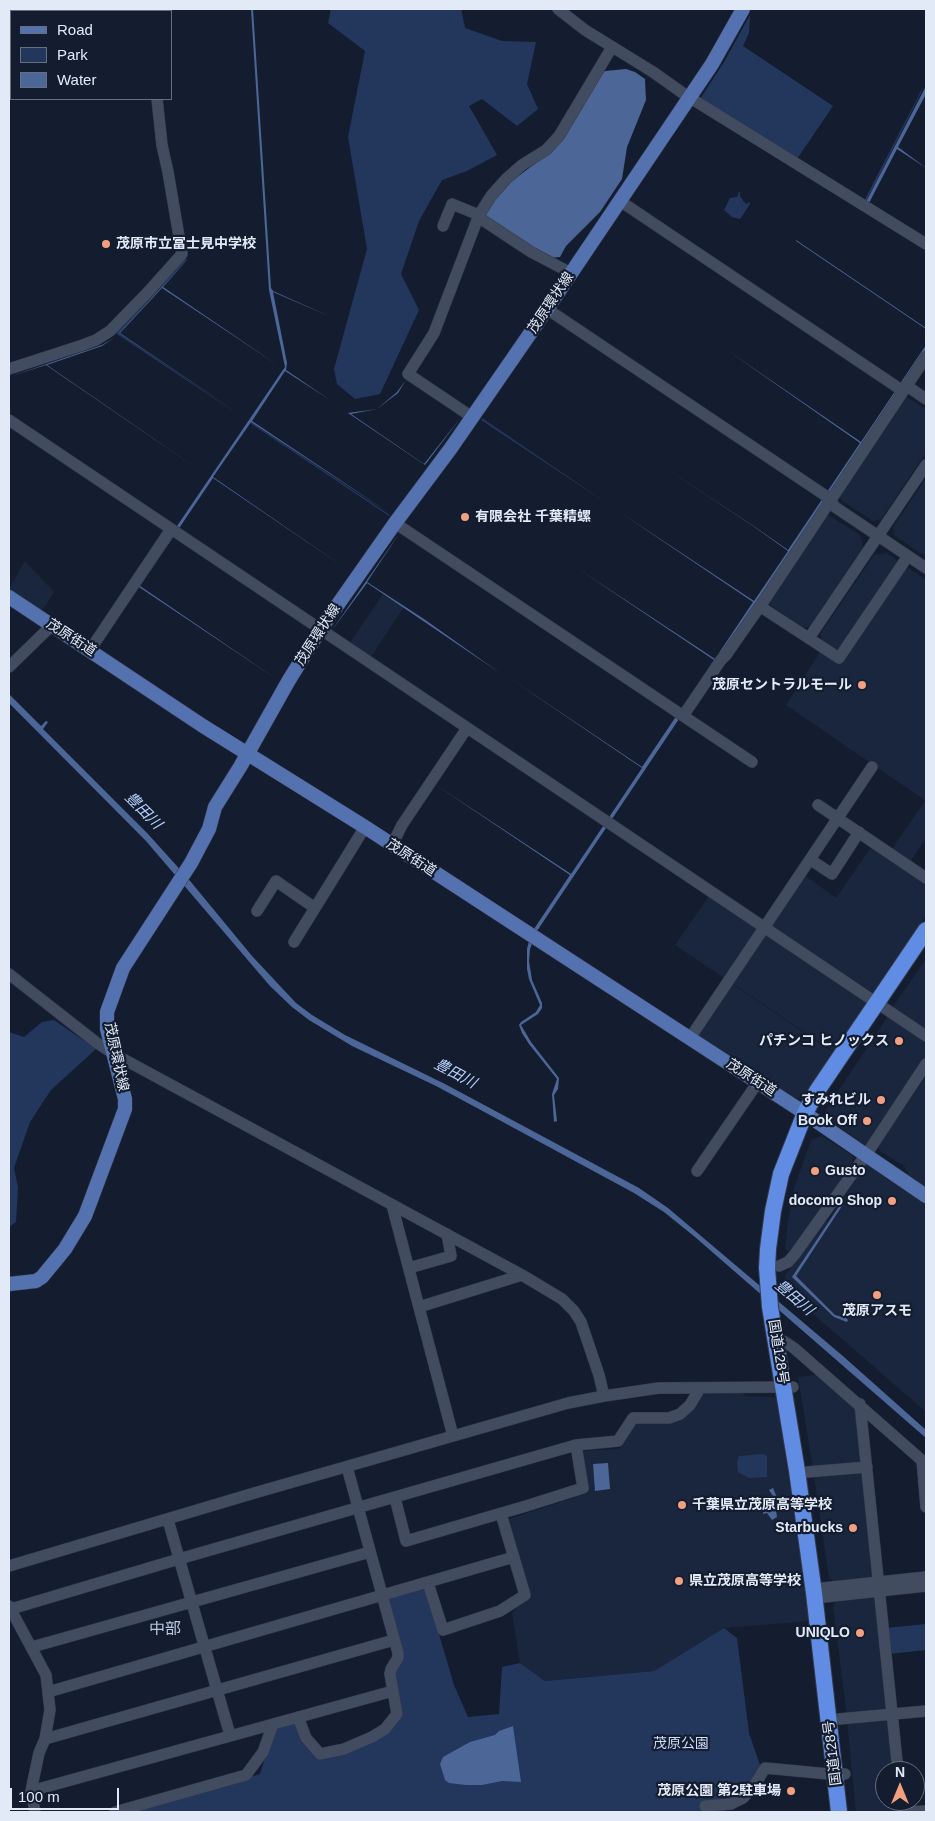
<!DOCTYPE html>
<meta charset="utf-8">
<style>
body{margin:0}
#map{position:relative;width:935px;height:1821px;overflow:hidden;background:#131d2f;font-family:Arial,sans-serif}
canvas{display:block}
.frame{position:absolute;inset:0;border:10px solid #e3eaf7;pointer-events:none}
.legend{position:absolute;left:10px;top:10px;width:162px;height:90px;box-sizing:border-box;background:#131d2f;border:1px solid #666f7f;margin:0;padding:6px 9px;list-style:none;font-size:15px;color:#e3eaf7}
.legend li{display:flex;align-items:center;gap:10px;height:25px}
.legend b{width:25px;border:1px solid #666f7f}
.north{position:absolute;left:875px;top:1761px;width:50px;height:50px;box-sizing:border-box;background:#131d2f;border:1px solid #666f7f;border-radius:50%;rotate:0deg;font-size:14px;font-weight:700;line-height:20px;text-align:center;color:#e3eaf7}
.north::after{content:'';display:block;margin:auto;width:18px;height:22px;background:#f3a081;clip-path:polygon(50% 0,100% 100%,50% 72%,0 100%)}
.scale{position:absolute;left:10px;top:1788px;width:109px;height:22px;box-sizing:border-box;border:2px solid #e3eaf7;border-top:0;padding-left:6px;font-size:15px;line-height:18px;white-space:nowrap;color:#e3eaf7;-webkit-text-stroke:4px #131d2f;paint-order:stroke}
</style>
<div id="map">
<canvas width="935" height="1821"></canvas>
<div class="frame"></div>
<ul class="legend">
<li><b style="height:6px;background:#5472b0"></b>Road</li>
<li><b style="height:14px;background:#23365b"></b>Park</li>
<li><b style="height:14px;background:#4d6698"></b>Water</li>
</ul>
<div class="north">N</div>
<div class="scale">100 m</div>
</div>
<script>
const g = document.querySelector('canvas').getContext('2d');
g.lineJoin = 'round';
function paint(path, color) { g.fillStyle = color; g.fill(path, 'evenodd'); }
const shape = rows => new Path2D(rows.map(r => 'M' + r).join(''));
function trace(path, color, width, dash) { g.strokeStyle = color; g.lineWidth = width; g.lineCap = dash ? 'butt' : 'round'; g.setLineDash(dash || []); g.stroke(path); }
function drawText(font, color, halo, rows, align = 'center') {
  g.font = font + ' Arial,"Noto Sans JP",sans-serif'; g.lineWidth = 4.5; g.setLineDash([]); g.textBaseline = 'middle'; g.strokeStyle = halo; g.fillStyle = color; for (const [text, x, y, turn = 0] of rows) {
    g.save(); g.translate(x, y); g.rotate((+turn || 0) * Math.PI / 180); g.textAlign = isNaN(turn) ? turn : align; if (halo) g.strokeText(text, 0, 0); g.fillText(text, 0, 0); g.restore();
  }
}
paint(shape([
 [905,396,926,409,926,453,881,519,873,521,841,500,839,493],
 [926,478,926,557,894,535,893,527],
 [827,514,860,535,863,547,809,627,803,628,768,603],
 [887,553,897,560,898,566,843,648,835,650,822,641,820,634,874,555],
 [25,561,54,592,42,611,9,589],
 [909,568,926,580,926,801,786,705,820,652,840,665,903,570],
 [383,594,404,607,370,658,349,644],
 [925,801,926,802,926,838,910,862,891,850],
 [872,846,926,882,926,916,874,993,768,925,803,874,836,898],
 [709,896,761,930,727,980,675,945],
 [765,933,868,1002,834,1052,732,983],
 [926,959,926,1031,892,1008],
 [731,983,834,1053,805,1097,796,1098,697,1035],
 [888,1016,926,1041,926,1058,867,1146,827,1119,825,1111],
 [926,1076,926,1188,910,1177,904,1166,880,1151,878,1147],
 [822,1136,853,1156,852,1163,793,1251,787,1251,785,1249,788,1222,794,1188,811,1140],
 [866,1164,926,1205,926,1412,811,1312,797,1288,794,1290,804,1305,785,1281,785,1276,815,1231,828,1220],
 [821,1374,856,1404,863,1464,813,1469,798,1377],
 [705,1392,742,1393,746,1396,774,1397,777,1400,810,1621,724,1628,654,1671,545,1681,520,1663,512,1613,525,1598,503,1521,588,1493,582,1451,619,1449,636,1424,681,1420],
 [864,1469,873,1577,833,1581,829,1578,814,1476],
 [873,1597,878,1601,890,1713,847,1717,833,1606,837,1601],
 [890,1716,896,1771,885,1771,885,1801,899,1801,900,1812,856,1812,847,1721]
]), '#1a263d');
paint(shape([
 [331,9,461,9,465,28,502,41,536,42,527,84,538,109,517,126,482,99,469,106,497,155,467,171,442,180,419,221,401,274,419,310,380,394,355,399,337,384,334,369,367,249,348,137,365,51,328,23],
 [750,15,749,33,743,46,833,106,797,159,700,99,724,62],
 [923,89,866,202,864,201,921,91],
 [739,192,740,192,740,196,744,202,747,204,749,202,750,204,740,219,732,217,724,210,730,198,737,197],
 [188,259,119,333,243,418,117,334,116,330,182,260],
 [482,418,611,506,481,420],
 [251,422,390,515,389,516,250,423],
 [54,1020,96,1049,51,1090,30,1122,14,1168,18,1187,16,1222,9,1227,9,1032,24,1037,42,1022],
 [763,1454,767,1456,767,1477,749,1478,738,1472,737,1462,739,1456],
 [424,1589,426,1590,454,1685,468,1717,499,1714,502,1667,520,1663,545,1681,654,1671,724,1628,737,1638,749,1733,761,1768,752,1785,726,1803,726,1812,131,1812,260,1774,275,1727,296,1723,301,1742,313,1754,325,1756,391,1725,392,1676,401,1660,388,1599],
 [926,1624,926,1650,889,1654,886,1628]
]), '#23365b');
paint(shape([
 [251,9,253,9,271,288,273,291,331,317,273,292,287,363,286,370,330,400,285,371,252,421,391,514,251,422,213,477,348,570,213,478,140,586,278,680,139,587,98,647,175,529,285,367,269,290],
 [626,69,635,72,645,79,646,100,627,147,622,179,600,212,566,246,560,257,549,258,485,216,486,213,491,204,512,181,553,150,562,141,602,74,605,71],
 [926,86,926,94,898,147,926,168,897,149,869,203,866,202],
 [796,240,926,328,926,329,796,241],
 [188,259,163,287,279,366,162,288,120,333,244,417,119,333],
 [114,338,102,346,47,365,205,474,46,365,9,377,102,345],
 [926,345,926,350,537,931,530,949,529,961,532,980,542,1003,542,1008,538,1014,521,1025,531,1042,559,1078,558,1089,554,1095,557,1121,554,1122,552,1094,557,1079,529,1044,522,1033,519,1025,521,1022,536,1012,540,1005,529,979,527,969,527,949,529,941,534,929,570,875,433,783,571,874,642,768,505,675,642,767,714,660,577,568,715,659,753,602,618,511,754,601,788,551,753,526,650,458,755,527,788,550,860,443,724,348,861,442],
 [406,380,398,393,377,409,351,414,424,464,462,416,425,465,348,413,377,409,397,392],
 [401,531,367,582,424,619,500,673,367,583,330,633],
 [9,694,41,726,46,721,48,722,43,729,147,833,186,876,252,956,296,1003,312,1015,345,1035,445,1084,639,1188,668,1208,844,1357,926,1430,926,1438,695,1237,664,1212,634,1193,477,1108,436,1086,352,1046,309,1020,292,1007,270,986,146,841,9,703],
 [842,1202,844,1203,796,1276,835,1315,846,1318,848,1320,847,1322,834,1317,792,1277],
 [608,1463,610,1489,595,1491,593,1464],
 [773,1488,778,1500,783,1505,776,1510,777,1517,772,1520,767,1513,763,1514,763,1510,771,1509,776,1505,775,1499,769,1490],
 [513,1726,521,1782,502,1781,482,1785,466,1785,449,1783,445,1780,440,1764,443,1757,470,1742,495,1735,499,1731]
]), '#4d6698');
const minor = shape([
 [154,9,155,11],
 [558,9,585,30,653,72,684,94,926,244],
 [23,11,30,9],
 [9,16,11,15],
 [620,201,903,391],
 [478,217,531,252,571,273],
 [443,226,452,204,479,215],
 [547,309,829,498,835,507,926,568],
 [9,369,80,346,96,340,110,331,148,292,182,254,168,172,162,145,157,99],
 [907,386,926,399],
 [472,417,408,374,434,333,479,215,491,196,506,179,522,165,546,150,559,136,612,47],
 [9,420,926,1036],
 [395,523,752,762],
 [759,608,764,609,839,658,908,556],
 [809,638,926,465],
 [90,650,171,529],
 [9,667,51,626],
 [683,716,721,660,726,655,765,599,926,357],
 [818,805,926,878],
 [392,845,402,825,467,728],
 [811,860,832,874,859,832],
 [257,911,276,881,315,908],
 [294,942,365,827],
 [9,974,97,1043,114,1054,522,1275,562,1299,574,1311,581,1322,599,1375,604,1396],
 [690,1038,872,767],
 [697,1171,758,1082],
 [392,1205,453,1436],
 [779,1266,788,1262,795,1254,870,1149,926,1064],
 [409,1268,451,1256,447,1234],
 [419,1307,522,1275],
 [776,1338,785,1342,794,1348,926,1464],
 [860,1404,898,1771],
 [922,1460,926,1507],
 [807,1472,867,1467],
 [395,1498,406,1541,526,1506,583,1488,576,1445],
 [168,1520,230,1735],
 [9,1566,251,1494,568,1403,604,1396,659,1388,793,1387],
 [428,1583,443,1630,500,1611,525,1595,501,1514],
 [814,1593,823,1588,926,1577],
 [814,1593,824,1597,926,1586],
 [9,1606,46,1675,50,1710,45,1739,39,1753,31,1791,35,1812],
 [11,1609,179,1559,576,1445,618,1441,633,1418,669,1418,680,1414,690,1405,700,1388],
 [32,1647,370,1552],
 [48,1692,514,1557],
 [298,1717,306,1738,320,1754,344,1749,372,1737,385,1729,397,1714,390,1674,391,1669,398,1658,398,1653,347,1467],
 [839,1719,926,1711],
 [45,1739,394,1640],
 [31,1791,393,1691],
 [901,1801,904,1809,907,1812,926,1811],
 [705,1806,731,1804,743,1798,754,1786,765,1768,829,1774,845,1774],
 [115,1812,246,1775,263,1752,273,1724]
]);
const major = shape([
 [9,597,203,726,365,827,797,1108,926,1196],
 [9,1284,36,1281,42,1277,65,1249,85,1216,125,1109,125,1099,107,1029,107,1012,123,968,191,863,209,829,215,807,240,767,289,680,320,630,395,523,451,448,547,309,712,64,743,9]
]);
const highway = shape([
 [839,1812,814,1593,797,1471,770,1307,767,1268,768,1249,773,1211,781,1174,805,1113,817,1091,926,930]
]);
trace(minor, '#343948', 12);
trace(major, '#343948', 15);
trace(highway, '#343948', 18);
trace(minor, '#414c61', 11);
trace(major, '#5472b0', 14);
trace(highway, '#618ce4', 16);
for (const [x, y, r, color] of [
 [106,244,5,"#f3a081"],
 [465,517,5,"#f3a081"],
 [862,685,5,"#f3a081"],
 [899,1041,5,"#f3a081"],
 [881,1100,5,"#f3a081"],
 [867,1121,5,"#f3a081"],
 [815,1171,5,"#f3a081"],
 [892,1201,5,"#f3a081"],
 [877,1295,5,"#f3a081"],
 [682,1505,5,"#f3a081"],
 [853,1528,5,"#f3a081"],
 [679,1581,5,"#f3a081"],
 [860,1633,5,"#f3a081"],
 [791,1791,5,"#f3a081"]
]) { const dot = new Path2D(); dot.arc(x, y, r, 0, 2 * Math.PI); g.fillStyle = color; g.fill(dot); trace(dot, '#131d2f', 2); }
drawText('bold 14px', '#e3eaf7', '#131d2f', [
 ["茂原市立冨士見中学校",116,244,"left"],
 ["有限会社 千葉精螺",475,517,"left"],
 ["茂原セントラルモール",852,685],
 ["パチンコ ヒノックス",889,1041],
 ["すみれビル",871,1100],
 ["Book Off",857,1121],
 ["Gusto",825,1171,"left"],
 ["docomo Shop",882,1201],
 ["茂原アスモ",877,1311,"center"],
 ["千葉県立茂原高等学校",692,1505,"left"],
 ["Starbucks",843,1528],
 ["県立茂原高等学校",689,1581,"left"],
 ["UNIQLO",850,1633],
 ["茂原公園 第2駐車場",781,1791]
], 'right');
drawText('14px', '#e3eaf7', '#131d2f', [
 ["茂原環状線",551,303,-56],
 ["茂原環状線",318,635,-57],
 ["茂原街道",71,638,33],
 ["茂原街道",411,858,33],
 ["茂原環状線",116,1057,78],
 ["茂原街道",751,1078,33],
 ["国道128号",778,1352,81],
 ["国道128号",833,1753,-97]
]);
drawText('14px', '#ccddfc', '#131d2f', [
 ["茂原公園",681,1744]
]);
drawText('italic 15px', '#b8d0fd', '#131d2f', [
 ["豊田川",143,811,45],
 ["豊田川",455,1074,28],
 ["豊田川",794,1298,41]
]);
drawText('16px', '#b8c5de', '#131d2f', [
 ["中部",165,1630]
]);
</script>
